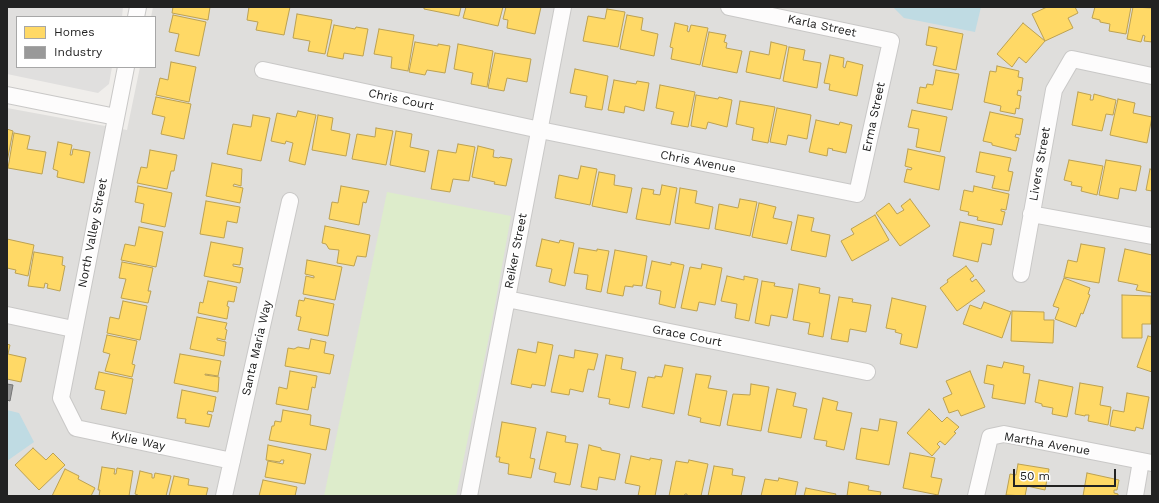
<!DOCTYPE html>
<style>
body{margin:0}
#map{position:relative;width:1159px;height:503px;overflow:hidden;background:#f0eeeb;font-family:"Work Sans",sans-serif}
canvas{display:block}
.frame{position:absolute;inset:0;border:8px solid #222;pointer-events:none}
.legend{position:absolute;left:16px;top:16px;width:140px;height:52px;box-sizing:border-box;background:#fff;border:1px solid #a7a7a7;margin:0;padding:5px 7px;list-style:none;font-size:12px;color:#222}
.legend li{display:flex;align-items:center;gap:8px;height:20px}
.legend b{width:20px;border:1px solid #a7a7a7}
.scale{position:absolute;left:1013px;top:469px;width:103px;height:18px;box-sizing:border-box;border:2px solid #222;border-top:0;padding-left:5px;font-size:12px;line-height:14px;white-space:nowrap;color:#222;-webkit-text-stroke:3px #fff;paint-order:stroke}
</style>
<div id="map">
<canvas width="1159" height="503"></canvas>
<div class="frame"></div>
<ul class="legend">
<li><b style="height:11px;background:#ffd966"></b>Homes</li>
<li><b style="height:11px;background:#999"></b>Industry</li>
</ul>
<div class="scale">50 m</div>
</div>
<script>
const g = document.querySelector('canvas').getContext('2d');
g.lineJoin = 'round';
function paint(path, color) { g.fillStyle = color; g.fill(path, 'evenodd'); }
const shape = rows => new Path2D(rows.map(r => 'M' + r).join(''));
function trace(path, color, width, dash) { g.strokeStyle = color; g.lineWidth = width; g.lineCap = dash ? 'butt' : 'round'; g.setLineDash(dash || []); g.stroke(path); }
function drawText(font, color, halo, rows, align = 'center') {
  g.font = font + ' "Work Sans",sans-serif'; g.lineWidth = 4; g.setLineDash([]); g.textBaseline = 'middle'; g.strokeStyle = halo; g.fillStyle = color; for (const [text, x, y, turn = 0] of rows) {
    g.save(); g.translate(x, y); g.rotate((+turn || 0) * Math.PI / 180); g.textAlign = isNaN(turn) ? turn : align; if (halo) g.strokeText(text, 0, 0); g.fillText(text, 0, 0); g.restore();
  }
}
paint(shape([
 [153,7,1152,7,1152,496,7,496,7,108,127,130,140,67,155,67,155,17,151,17]
]), '#dfdedc');
paint(shape([
 [387,192,511,216,491,327,456,496,324,496]
]), '#ddeccb');
paint(shape([
 [7,7,123,7,122,17,17,17,17,67,112,67,109,84,98,93,7,74]
]), '#e0dfde');
paint(shape([
 [893,7,981,7,975,32,904,18],
 [7,410,19,413,34,442,7,461]
]), '#bfdbe3');
const homes = shape([
 [173,7,210,7,208,20,172,13,173,7],
 [249,7,290,7,284,35,256,30,258,22,247,20,249,7],
 [424,7,461,7,459,16,424,9,424,7],
 [466,7,503,7,498,26,463,18,466,7],
 [506,7,541,7,535,34,507,28,508,20,503,19,506,7],
 [1047,7,1075,7,1078,13,1068,18,1073,28,1045,41,1032,14,1047,7],
 [1095,7,1131,7,1126,34,1109,31,1110,24,1100,22,1100,20,1092,18,1095,7],
 [1133,7,1152,8,1152,42,1144,41,1145,36,1143,35,1141,42,1127,39,1133,7],
 [607,9,625,12,618,47,583,41,588,16,605,19,607,9],
 [297,14,332,20,325,54,308,51,310,41,293,38,297,14],
 [173,15,206,22,199,56,175,51,179,34,169,32,173,15],
 [627,15,643,18,641,30,658,34,654,56,620,49,627,15],
 [675,23,688,26,687,31,689,32,691,25,708,28,700,65,671,59,673,48,670,47,675,23],
 [1023,23,1045,41,1026,63,1019,57,1012,67,997,54,1023,23],
 [334,25,355,29,356,27,368,29,363,56,344,53,343,59,327,56,334,25],
 [929,27,963,34,956,70,933,65,937,47,926,45,929,27],
 [379,29,414,35,408,71,391,68,392,57,374,54,379,29],
 [709,32,726,35,724,42,727,43,726,48,742,51,737,73,702,66,709,32],
 [415,42,438,46,438,44,450,46,445,73,427,70,425,75,409,72,415,42],
 [771,42,787,46,780,79,746,72,750,51,769,55,771,42],
 [458,44,493,51,487,87,471,84,473,73,454,69,458,44],
 [789,47,805,50,803,60,821,63,817,88,783,81,789,47],
 [495,53,531,59,527,82,507,78,504,91,488,88,495,53],
 [830,55,844,58,843,67,845,68,847,61,863,65,857,96,829,90,830,84,824,83,830,55],
 [171,62,196,67,189,102,156,95,160,78,168,80,171,62],
 [997,66,1019,71,1018,77,1023,78,1021,91,1018,90,1017,95,1021,96,1019,109,1016,108,1015,114,1000,111,1001,106,984,102,990,71,996,72,997,66],
 [575,69,608,76,602,110,585,107,587,96,570,93,575,69],
 [936,70,959,74,952,110,917,103,920,87,926,88,927,84,933,85,936,70],
 [614,80,636,84,637,81,649,83,644,111,625,106,624,113,608,110,614,80],
 [660,85,695,92,688,127,671,124,674,112,656,108,660,85],
 [1078,92,1091,95,1090,100,1093,100,1094,94,1116,100,1113,115,1106,114,1102,131,1072,125,1078,92],
 [696,95,718,99,719,97,732,100,727,127,708,122,706,129,691,126,696,95],
 [156,97,191,104,184,139,161,134,165,117,152,114,156,97],
 [1118,99,1135,103,1133,113,1152,117,1147,143,1110,135,1118,99],
 [740,101,775,107,768,143,752,140,754,128,736,124,740,101],
 [777,108,811,115,807,139,788,135,786,145,770,142,777,108],
 [912,110,947,117,940,152,916,147,919,129,908,127,912,110],
 [298,111,316,115,305,165,289,161,293,143,286,141,285,144,271,141,277,113,296,117,298,111],
 [990,112,1023,119,1020,135,1016,134,1015,137,1019,138,1016,151,992,145,992,143,983,141,990,112],
 [253,115,270,118,261,161,227,154,233,124,251,127,253,115],
 [318,115,333,118,331,130,350,134,346,156,312,150,318,115],
 [816,120,839,125,840,122,852,125,846,153,832,150,833,149,828,148,827,156,809,152,816,120],
 [376,128,393,131,386,165,352,159,357,134,375,137,376,128],
 [7,129,13,131,7,162,7,129],
 [396,131,412,134,410,147,429,151,425,172,390,165,396,131],
 [14,133,30,136,27,149,46,152,42,174,8,168,14,133],
 [58,142,72,145,70,155,72,155,73,149,90,152,84,183,57,177,58,171,53,169,58,142],
 [458,144,475,147,469,181,453,179,450,192,431,189,438,150,456,153,458,144],
 [478,146,494,150,493,157,499,158,500,157,512,159,506,186,494,184,495,182,472,177,478,146],
 [908,149,945,157,939,190,904,182,907,169,911,170,912,168,905,166,908,149],
 [150,150,177,155,174,171,171,171,167,189,137,183,141,167,147,168,150,150],
 [980,152,1011,158,1008,171,1013,172,1009,191,992,188,995,176,976,172,980,152],
 [1069,160,1103,166,1097,195,1081,191,1082,187,1071,185,1072,182,1064,180,1069,160],
 [1106,160,1141,166,1136,191,1120,188,1118,199,1099,195,1106,160],
 [212,163,242,169,241,186,234,184,233,186,243,188,240,203,206,196,212,163],
 [581,166,597,169,590,205,555,198,559,175,578,179,581,166],
 [1150,169,1152,170,1152,191,1146,190,1150,169],
 [599,172,615,175,614,185,632,188,627,213,592,206,599,172],
 [662,185,677,188,670,225,636,219,642,188,654,190,653,194,660,195,662,185],
 [138,186,172,193,165,227,141,222,144,204,135,202,138,186],
 [341,186,369,191,366,203,363,202,359,225,329,219,332,202,338,203,341,186],
 [974,186,1009,194,1006,210,1001,209,1001,211,1005,212,1002,225,977,220,978,217,968,215,969,212,960,210,964,190,973,192,974,186],
 [680,188,697,191,695,203,713,207,709,229,675,223,680,188],
 [740,199,757,202,750,236,715,229,719,204,738,208,740,199],
 [910,199,930,226,900,246,876,213,889,203,897,214,904,210,901,206,910,199],
 [206,201,240,207,237,223,227,221,224,238,200,234,206,201],
 [759,203,776,207,773,218,792,222,787,244,752,237,759,203],
 [798,215,814,218,811,231,830,235,826,257,791,250,798,215],
 [875,215,889,240,852,261,841,241,854,234,851,229,875,215],
 [960,222,994,229,991,245,982,243,978,262,953,256,960,222],
 [325,226,370,235,366,257,357,256,354,266,337,263,339,250,329,249,326,244,322,243,325,226],
 [139,227,163,232,156,267,121,260,125,244,135,246,139,227],
 [7,239,34,245,28,276,15,273,16,270,7,268,7,270,7,239],
 [542,239,559,243,560,240,574,243,565,286,549,282,552,269,536,266,542,239],
 [211,242,243,248,240,265,233,264,233,266,243,268,240,283,204,276,211,242],
 [1081,244,1105,248,1099,283,1064,277,1068,260,1077,262,1081,244],
 [579,248,597,251,597,249,609,251,601,292,586,289,588,275,574,273,579,248],
 [1125,249,1152,255,1152,293,1136,290,1138,285,1118,281,1125,249],
 [615,250,647,256,642,286,633,285,633,287,625,286,623,296,607,293,615,250],
 [34,252,63,257,62,265,65,266,60,291,47,288,48,284,45,283,44,288,28,286,34,252],
 [307,260,342,267,335,300,303,294,306,276,314,278,314,276,305,274,307,260],
 [652,261,671,265,671,262,684,265,675,308,659,304,661,291,646,288,652,261],
 [122,262,153,268,148,291,151,291,148,303,121,298,126,279,119,278,122,262],
 [702,264,722,268,715,305,699,302,697,311,681,308,690,267,701,269,702,264],
 [966,266,974,276,970,279,972,282,976,279,985,291,957,311,940,288,948,282,947,280,966,266],
 [727,276,744,280,744,276,758,279,749,321,735,318,737,304,721,301,727,276],
 [1064,278,1090,288,1088,294,1090,295,1083,314,1081,313,1076,327,1055,319,1059,308,1053,306,1064,278],
 [208,281,237,287,234,302,228,301,227,306,229,307,227,319,198,313,200,302,203,303,208,281],
 [762,281,775,283,774,286,793,289,787,318,771,315,769,326,755,323,762,281],
 [799,284,820,288,819,293,830,295,823,337,808,334,810,323,793,320,799,284],
 [1122,295,1151,296,1151,324,1142,324,1142,338,1122,338,1122,295],
 [839,297,853,299,852,302,871,305,866,332,850,329,848,342,831,339,839,297],
 [305,298,334,304,328,336,298,330,301,317,296,316,299,300,304,301,305,298],
 [892,298,926,306,917,348,900,344,902,334,895,332,896,330,886,328,892,298],
 [123,301,147,306,140,340,107,333,110,317,119,319,123,301],
 [984,302,1011,312,1002,338,963,324,970,305,981,309,984,302],
 [1012,311,1044,312,1044,320,1054,320,1053,343,1011,341,1012,311],
 [197,317,227,323,225,329,227,330,225,340,217,338,217,340,226,342,224,356,190,349,197,317],
 [107,335,137,341,132,364,135,365,132,377,105,371,110,354,103,352,107,335],
 [1148,336,1152,337,1152,372,1137,367,1148,336],
 [311,339,326,342,324,353,334,355,330,374,285,366,288,348,294,349,298,347,309,349,311,339],
 [538,342,553,345,545,386,532,384,531,388,511,384,518,349,536,353,538,342],
 [7,344,10,345,8,354,26,358,21,382,7,379,7,344],
 [575,350,598,354,594,370,588,369,583,392,570,389,569,395,551,392,559,355,574,358,575,350],
 [180,354,221,361,218,376,205,374,205,375,219,377,218,392,174,383,180,354],
 [606,355,623,358,621,369,636,372,629,408,609,404,610,399,598,397,606,355],
 [1004,362,1024,366,1023,373,1030,374,1025,404,992,398,994,385,984,383,987,365,1002,368,1004,362],
 [665,365,683,368,674,414,642,407,648,377,655,378,655,376,662,377,665,365],
 [290,371,317,376,315,388,312,387,308,410,276,404,279,387,287,389,290,371],
 [970,371,985,407,961,416,958,410,949,413,943,398,952,394,946,381,970,371],
 [99,372,133,379,126,414,101,409,105,391,95,389,99,372],
 [696,374,711,376,708,388,727,391,720,426,700,422,701,418,688,415,696,374],
 [1039,380,1073,387,1067,417,1052,414,1053,408,1042,406,1042,404,1035,402,1039,380],
 [1080,383,1103,387,1100,405,1111,407,1108,425,1088,421,1089,415,1085,415,1085,416,1075,414,1080,383],
 [751,384,769,387,761,431,727,425,733,394,750,395,751,384],
 [777,389,796,393,793,406,807,409,801,438,768,432,777,389],
 [182,390,216,397,213,412,208,411,207,414,212,415,209,427,185,423,186,419,177,418,182,390],
 [1127,393,1149,397,1143,429,1136,427,1135,431,1110,426,1113,410,1124,412,1127,393],
 [823,398,838,402,836,410,852,413,844,450,826,446,827,441,814,439,823,398],
 [929,409,942,422,947,417,959,427,954,432,956,433,945,445,940,441,937,444,940,447,932,456,907,433,929,409],
 [283,410,311,415,310,425,330,429,326,450,269,440,272,426,274,426,275,421,281,422,283,410],
 [880,419,897,422,889,465,856,459,861,428,878,431,880,419],
 [502,422,536,428,530,458,535,459,531,478,508,474,509,464,499,462,500,457,496,457,502,422],
 [547,432,566,436,565,442,578,444,570,485,554,482,556,473,539,469,547,432],
 [268,445,311,454,305,484,265,477,268,461,283,464,284,460,281,460,280,462,266,460,268,445],
 [589,445,601,448,601,450,620,454,615,480,599,477,597,490,581,487,589,445],
 [33,448,46,460,53,453,65,465,39,490,15,465,33,448],
 [910,453,935,458,931,477,942,479,938,495,903,488,910,453],
 [631,456,650,460,650,458,662,460,655,496,638,496,640,486,625,483,631,456],
 [689,460,708,464,701,496,687,496,687,494,685,494,684,496,669,496,676,461,688,463,689,460],
 [1018,464,1049,469,1045,490,1027,486,1025,496,1006,495,1010,474,1016,475,1018,464],
 [714,466,733,469,732,475,745,477,741,496,708,496,714,466],
 [102,467,115,469,114,474,116,474,117,468,133,471,129,496,99,496,100,490,98,490,102,467],
 [65,469,79,476,78,479,95,488,91,496,52,496,65,469],
 [140,471,152,474,152,478,154,478,155,473,171,476,166,496,138,496,138,495,135,494,140,471],
 [1087,473,1119,480,1117,490,1114,490,1114,493,1118,494,1118,496,1083,496,1087,473],
 [174,476,189,479,188,485,208,488,206,496,169,496,174,476],
 [779,478,798,482,795,496,761,496,765,479,778,481,779,478],
 [263,480,297,487,295,496,259,496,263,480],
 [849,482,869,486,868,490,881,492,880,496,847,496,849,482],
 [806,488,836,494,835,496,804,496,806,488]
]);
paint(homes, '#ffd966');
trace(homes, '#bda252', 1);
const industry = shape([
 [7,384,13,385,10,401,7,400,7,384]
]);
paint(industry, '#999');
trace(industry, '#757575', 1);
const minor = shape([
 [136,17,138,7],
 [126,67,61,398,76,428,232,461],
 [263,70,540,130,857,194,891,41,729,7],
 [7,95,116,117],
 [1031,214,1152,236],
 [1021,274,1054,90,1072,59,1152,76],
 [507,299,867,372],
 [7,315,73,329],
 [224,496,290,201],
 [469,496,563,7],
 [976,496,990,437,1004,434,1152,463],
 [1135,496,1141,461]
]);
trace(minor, '#c9c8c7', 18);
trace(minor, '#fdfcfc', 16);
drawText('12px', '#222', '#fff', [
 ["Karla Street",822,26,12],
 ["Chris Court",401,100,12],
 ["Erma Street",874,117,-78],
 ["Chris Avenue",698,162,11],
 ["Livers Street",1040,164,-80],
 ["North Valley Street",93,233,-79],
 ["Reiker Street",516,251,-79],
 ["Grace Court",687,336,11],
 ["Santa Maria Way",257,348,-77],
 ["Kylie Way",138,441,12],
 ["Martha Avenue",1047,444,10]
]);
</script>
